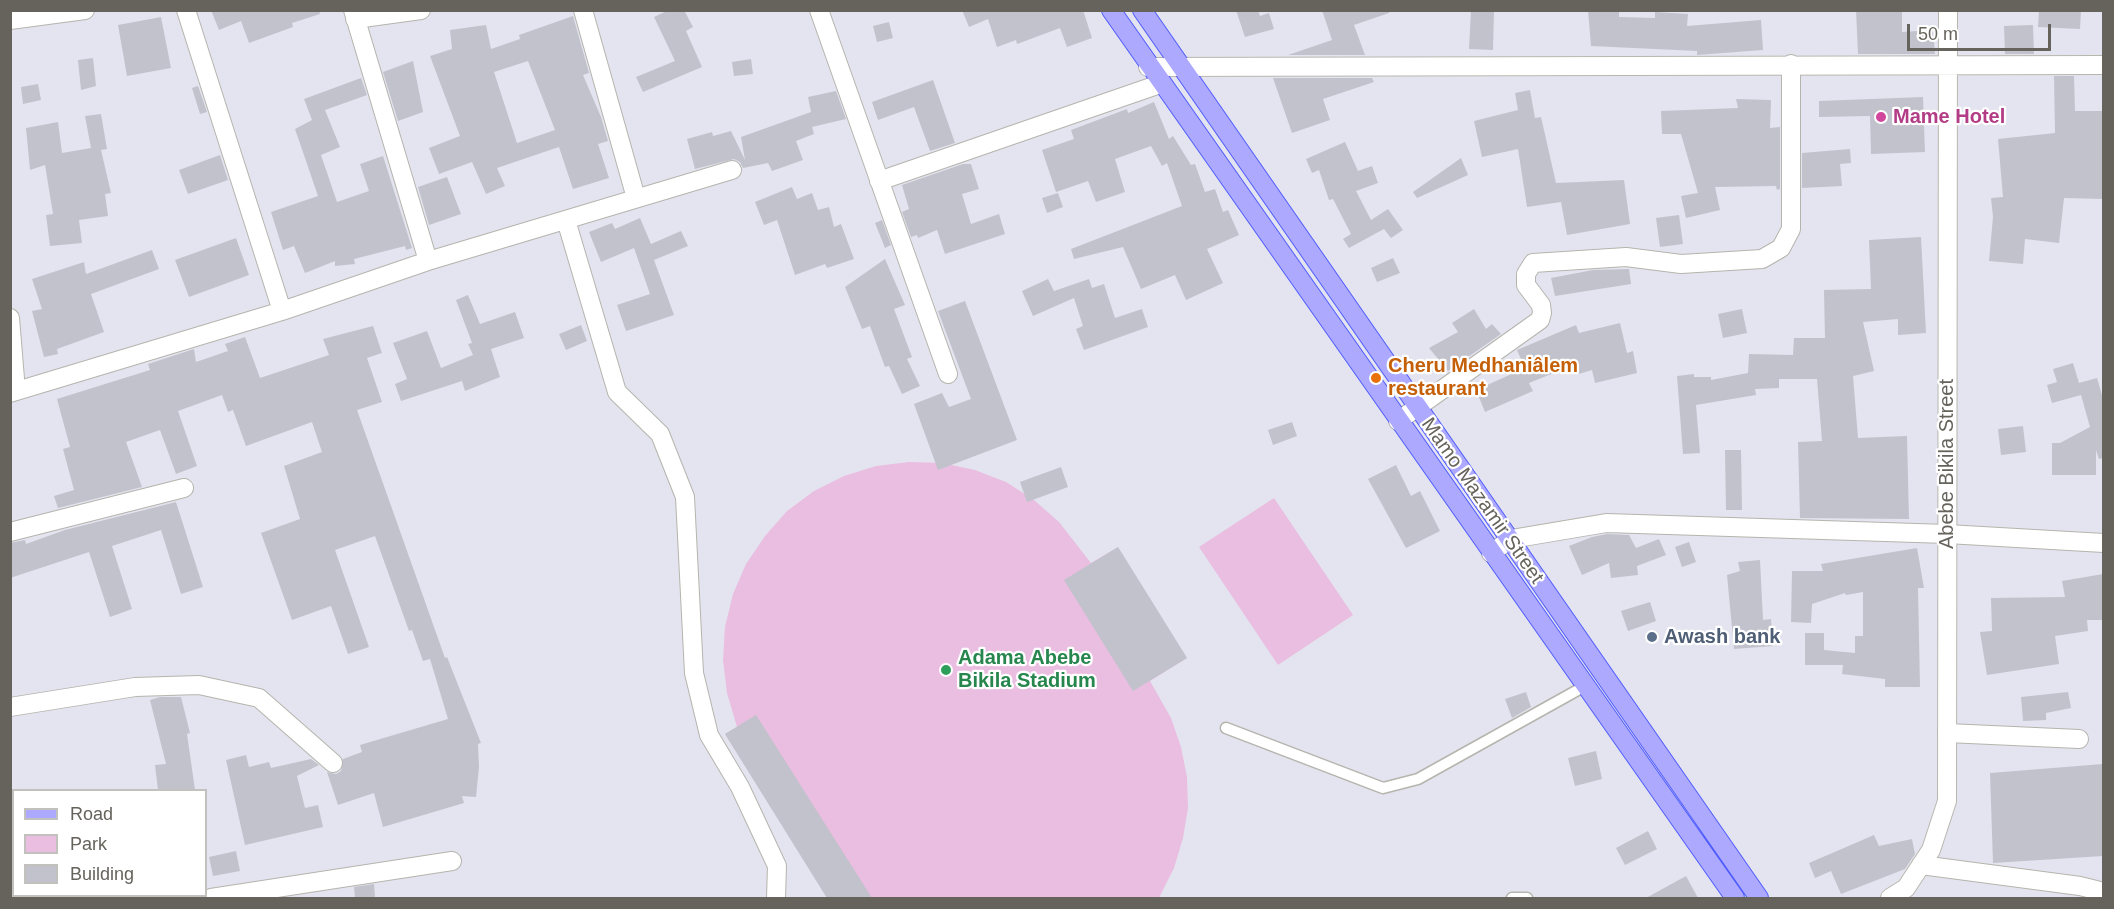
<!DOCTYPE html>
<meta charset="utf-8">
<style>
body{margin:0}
#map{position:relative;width:2114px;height:909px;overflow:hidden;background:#e4e4f0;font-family:Arial,sans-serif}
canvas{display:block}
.frame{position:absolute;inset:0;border:12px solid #66635c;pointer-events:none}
.legend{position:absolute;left:12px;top:789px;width:195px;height:108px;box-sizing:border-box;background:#fff;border:2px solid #c2c1be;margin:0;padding:8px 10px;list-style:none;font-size:18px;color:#66635c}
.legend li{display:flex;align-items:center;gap:12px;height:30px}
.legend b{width:30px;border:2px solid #c2c1be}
.scale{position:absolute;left:1907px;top:24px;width:144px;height:27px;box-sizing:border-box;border:3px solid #66635c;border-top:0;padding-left:8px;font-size:18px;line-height:21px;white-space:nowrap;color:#66635c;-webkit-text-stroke:4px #fff;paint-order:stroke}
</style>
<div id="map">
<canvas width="2114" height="909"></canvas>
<div class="frame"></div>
<ul class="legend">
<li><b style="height:8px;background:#ada9ff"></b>Road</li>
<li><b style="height:16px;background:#e9bee0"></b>Park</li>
<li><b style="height:16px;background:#c1c2cb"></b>Building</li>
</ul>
<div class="scale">50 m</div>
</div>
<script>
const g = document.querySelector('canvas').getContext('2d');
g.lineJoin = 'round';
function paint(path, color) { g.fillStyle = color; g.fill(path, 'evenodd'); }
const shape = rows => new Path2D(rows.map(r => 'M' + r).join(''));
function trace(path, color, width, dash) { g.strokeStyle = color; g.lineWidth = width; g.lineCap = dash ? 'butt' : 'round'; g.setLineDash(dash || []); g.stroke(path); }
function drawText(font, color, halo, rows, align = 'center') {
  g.font = font + ' Arial,sans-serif'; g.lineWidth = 4.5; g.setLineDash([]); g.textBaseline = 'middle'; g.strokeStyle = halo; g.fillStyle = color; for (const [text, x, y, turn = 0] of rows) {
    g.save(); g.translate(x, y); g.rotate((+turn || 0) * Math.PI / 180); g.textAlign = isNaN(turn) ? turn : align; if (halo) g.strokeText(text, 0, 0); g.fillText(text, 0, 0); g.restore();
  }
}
paint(shape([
 [909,462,942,463,975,470,1006,482,1034,500,1059,522,1091,563,1118,547,1187,658,1150,681,1171,718,1181,747,1187,777,1188,808,1183,838,1174,868,1159,898,827,898,725,734,737,727,727,693,723,660,725,627,733,594,746,564,765,536,787,511,814,491,844,476,876,466],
 [1274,498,1353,615,1278,665,1199,547]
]), '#e9bee0');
paint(shape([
 [211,10,319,10,320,14,292,23,293,27,249,43,241,21,219,30],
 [669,10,684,10,693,27,686,31,702,67,643,92,636,77,675,61,654,17],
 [962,10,1083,10,1092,38,1067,47,1060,28,1017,44,1016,40,997,47,988,19,969,27],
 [1236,10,1258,10,1260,16,1269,13,1274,29,1245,37],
 [1322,10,1389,10,1389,13,1354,25,1365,55,1288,55,1332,40],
 [1471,10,1494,10,1493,50,1469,49],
 [1588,10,1619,10,1619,17,1655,18,1655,12,1688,14,1687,26,1761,20,1763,50,1697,55,1697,51,1591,46],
 [1856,10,1902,10,1902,32,1933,30,1935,54,1858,54],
 [2039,10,2081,10,2080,29,2038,27],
 [573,16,589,73,583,75,601,117,608,141,598,144,609,178,573,189,559,147,497,168,505,186,486,194,472,162,439,174,429,148,460,136,430,56,452,49,450,30,486,25,491,49,520,39,519,35],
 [528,61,555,130,517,143,494,72],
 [161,17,171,68,127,76,118,25],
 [889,22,893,38,877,42,873,26],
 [2033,25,2034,54,2005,54,2004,26],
 [93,58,96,86,81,90,78,60],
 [751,59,753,74,734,76,732,62],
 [413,61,423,112,398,121,383,72],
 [2054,76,2074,76,2075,111,2103,111,2103,199,2064,198,2059,243,2025,239,2023,264,1989,261,1993,217,1991,198,2003,197,1998,139,2055,133],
 [361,78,367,95,325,110,340,147,321,155,337,202,369,191,360,164,383,156,412,248,406,250,405,246,354,259,355,264,335,266,335,261,305,273,294,246,283,250,271,212,318,196,295,129,312,120,304,99],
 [1273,78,1372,78,1374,82,1323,99,1330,120,1292,133],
 [933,80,955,143,930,151,914,107,878,120,872,102],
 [38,84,41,100,23,104,21,87],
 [198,86,207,112,200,114,192,88],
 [1530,90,1535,118,1541,117,1556,183,1624,180,1630,224,1567,235,1561,202,1527,207,1518,149,1482,157,1474,121,1518,110,1515,93],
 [836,91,846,119,812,127,814,134,796,141,803,160,772,171,768,163,743,168,740,162,734,159,695,169,687,139,712,132,713,136,731,131,745,160,741,137,811,112,808,97],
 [1923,97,1925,152,1871,154,1870,116,1819,117,1819,101],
 [1736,99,1771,100,1770,128,1780,127,1780,189,1777,190,1776,186,1715,187,1720,210,1686,218,1681,196,1698,193,1681,134,1662,134,1661,111,1738,108],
 [1154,102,1169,139,1173,136,1191,165,1195,164,1205,192,1215,189,1223,212,1228,210,1239,235,1207,249,1223,283,1186,300,1175,275,1141,289,1123,247,1074,259,1071,249,1182,206,1167,163,1162,166,1151,146,1115,159,1125,192,1096,202,1088,181,1056,192,1042,150,1074,139,1071,130,1127,109,1128,113],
 [101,114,107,149,101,150,111,193,105,194,108,216,79,220,82,243,50,246,46,215,53,214,45,165,30,170,26,128,58,122,62,153,91,148,85,116],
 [1345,142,1358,171,1372,166,1378,183,1356,191,1371,220,1388,209,1403,230,1391,238,1384,229,1349,248,1343,239,1351,234,1333,199,1329,200,1319,170,1312,173,1306,159],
 [1850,149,1851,163,1840,164,1842,186,1802,188,1802,153],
 [220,155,228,180,188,194,179,170],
 [1461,158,1468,175,1417,198,1413,192],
 [963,164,971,164,979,189,962,194,971,224,999,214,1005,234,945,254,937,230,918,238,917,235,911,237,902,212,909,209,902,185],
 [447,177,461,214,429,225,418,187],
 [792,187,797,199,812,193,818,210,829,207,834,227,841,224,854,259,827,268,825,264,795,275,777,220,764,225,755,202],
 [1058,193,1063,207,1047,213,1042,198],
 [1679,215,1683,244,1660,247,1656,218],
 [640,218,651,244,681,231,688,246,654,260,674,315,626,331,617,305,650,294,634,248,601,262,589,232,612,223,615,229],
 [882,220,891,245,885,248,875,223],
 [1921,237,1926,333,1898,335,1898,319,1863,322,1874,371,1853,376,1858,438,1907,436,1909,519,1800,518,1798,442,1822,441,1817,379,1779,379,1779,388,1755,389,1756,395,1696,405,1700,453,1683,454,1677,376,1694,374,1694,377,1711,377,1711,380,1748,373,1749,354,1793,355,1794,338,1825,338,1824,290,1871,289,1869,240],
 [236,238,249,275,189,297,175,260],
 [152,250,159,269,91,294,104,332,57,349,58,354,44,357,32,311,42,309,32,279,84,262,86,274],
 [1393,258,1400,273,1377,282,1371,268],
 [885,259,905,305,894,309,912,357,907,359,920,386,902,394,889,366,885,367,870,326,862,329,845,287],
 [1629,269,1631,284,1555,296,1551,278,1593,270],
 [1048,279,1054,291,1089,279,1092,288,1104,284,1115,318,1142,309,1148,327,1084,350,1076,329,1083,326,1074,298,1033,316,1022,291],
 [468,295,480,324,515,312,524,338,491,349,500,377,465,391,462,381,401,401,395,384,407,379,393,343,427,331,441,368,473,355,468,344,472,343,456,300],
 [965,301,1017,440,938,470,914,404,942,393,949,407,971,399,938,311],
 [1474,309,1486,329,1492,324,1501,334,1448,371,1429,348,1458,332,1452,323],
 [1742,309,1747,333,1723,338,1718,314],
 [1620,323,1627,353,1633,351,1637,373,1595,383,1592,370,1579,374,1576,364,1529,383,1533,391,1485,412,1476,390,1525,368,1517,350,1576,325,1579,333],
 [581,325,587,341,566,350,559,334],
 [373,326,382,353,367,358,382,402,357,410,445,658,447,657,481,743,478,744,479,767,476,797,462,796,464,803,383,827,374,793,338,805,327,772,336,774,341,771,343,759,362,752,360,745,448,719,430,659,423,661,412,630,409,631,375,536,335,550,369,647,348,654,331,606,292,620,261,533,300,519,284,466,322,452,312,422,246,446,233,410,228,412,222,395,178,411,197,466,176,474,160,430,126,442,142,487,58,508,54,496,74,490,63,449,70,447,57,399,150,370,148,364,194,349,196,362,228,351,225,344,245,337,260,378,329,355,323,339],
 [2073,363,2079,383,2097,378,2103,399,2103,458,2099,459,2096,450,2096,475,2052,475,2052,443,2060,443,2090,427,2081,395,2052,403,2047,385,2057,382,2053,369],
 [1292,422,1297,436,1273,445,1268,430],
 [2023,426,2026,452,2001,455,1998,429],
 [1725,450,1741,450,1742,510,1726,510],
 [1396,465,1411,496,1420,491,1440,531,1406,548,1368,479],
 [1061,467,1068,487,1027,502,1020,482],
 [176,502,203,587,181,594,161,530,112,546,132,609,110,617,89,552,10,578,10,543,25,540,26,544,65,530],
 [1607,534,1629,535,1636,548,1659,539,1666,555,1637,566,1638,575,1611,578,1609,563,1582,575,1569,546,1592,537],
 [1689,542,1696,562,1682,567,1675,547],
 [1118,547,1187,658,1133,691,1064,580],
 [1917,548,1924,588,1918,588,1920,687,1885,687,1885,679,1842,674,1843,665,1805,665,1805,633,1824,633,1824,650,1855,653,1855,636,1863,636,1863,592,1846,595,1845,593,1812,604,1811,623,1791,622,1792,571,1823,571,1821,564],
 [1760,560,1763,620,1771,619,1773,646,1734,649,1727,575,1740,571,1738,562],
 [2103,574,2103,620,2087,620,2088,631,2055,636,2059,664,1987,675,1980,632,1992,631,1991,598,2065,597,2062,581],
 [1650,602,1656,621,1628,631,1621,611],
 [1526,692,1531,707,1512,718,1505,699],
 [2068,692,2071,708,2046,713,2046,720,2023,721,2021,697],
 [160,697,181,697,190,733,187,734,195,790,158,790,155,765,166,764,150,700],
 [756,715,872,898,827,898,725,734],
 [1596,751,1602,779,1575,786,1568,758],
 [246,755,249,767,269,762,271,768,311,759,319,765,297,776,305,808,318,805,323,827,245,845,226,760],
 [2103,764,2103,856,1993,863,1990,773],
 [1648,831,1657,849,1625,865,1616,848],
 [1874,835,1879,846,1912,839,1915,854,1905,869,1841,894,1831,871,1815,878,1809,863],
 [236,851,240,871,213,876,209,857],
 [1686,876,1698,898,1646,898],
 [374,884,375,898,355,898,354,887]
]), '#c1c2cb');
const lane = shape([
 [1226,728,1383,788,1418,779,1585,686],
 [1512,898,1527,898]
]);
const street = shape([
 [186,10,282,311],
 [353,10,428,261],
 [583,10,636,198],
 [819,10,948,374],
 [355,19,421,10],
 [10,20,85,10],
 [879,181,1160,84],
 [566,220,617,392,660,434,685,497,694,673,709,735,740,787,777,866,776,898],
 [10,318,16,391],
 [10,393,282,311,428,261,732,170],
 [1398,421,1540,320,1542,313,1541,305,1526,285,1526,274,1533,263,1626,257,1681,264,1762,259,1781,248,1791,229,1791,64],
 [10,532,184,488],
 [1491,553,1511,539,1606,523,1947,534,2104,543],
 [10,707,135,687,199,685,259,698,333,763],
 [1947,733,2079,739],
 [1921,865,2080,886,2104,892],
 [211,898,452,861]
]);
const secondary = shape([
 [1148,67,2104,65],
 [1890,898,1906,888,1931,850,1947,801,1948,10]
]);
const primary = shape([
 [1111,10,1735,898],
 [1142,10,1759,898]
]);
trace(lane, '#b5b4ad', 13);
trace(street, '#b5b4ad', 20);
trace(secondary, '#b8b7ae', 20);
trace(primary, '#4f5cfd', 20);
trace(lane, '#fff', 10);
trace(street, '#fff', 18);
trace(secondary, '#fff', 18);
trace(primary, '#ada9ff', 18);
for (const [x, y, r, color] of [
 [1881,117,6,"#d1479c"],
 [1376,378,6,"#e8710a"],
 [1652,637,6,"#5c6f8a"],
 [946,670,6,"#2e9e5b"]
]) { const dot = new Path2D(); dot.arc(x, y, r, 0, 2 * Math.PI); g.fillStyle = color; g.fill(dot); trace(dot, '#fff', 2); }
drawText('bold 20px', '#b23c85', '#fff', [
 ["Mame Hotel",1893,117]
], 'left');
drawText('bold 20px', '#c56008', '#fff', [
 ["Cheru Medhaniâlem",1388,366],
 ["restaurant",1388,389]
], 'left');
drawText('20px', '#66635c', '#fff', [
 ["Abebe Bikila Street",1947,464,-90],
 ["Mamo Mazamir Street",1482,501,55]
]);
drawText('bold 20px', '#4e5e75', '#fff', [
 ["Awash bank",1664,637]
], 'left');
drawText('bold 20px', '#27864d', '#fff', [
 ["Adama Abebe",958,658],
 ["Bikila Stadium",958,681]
], 'left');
</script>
